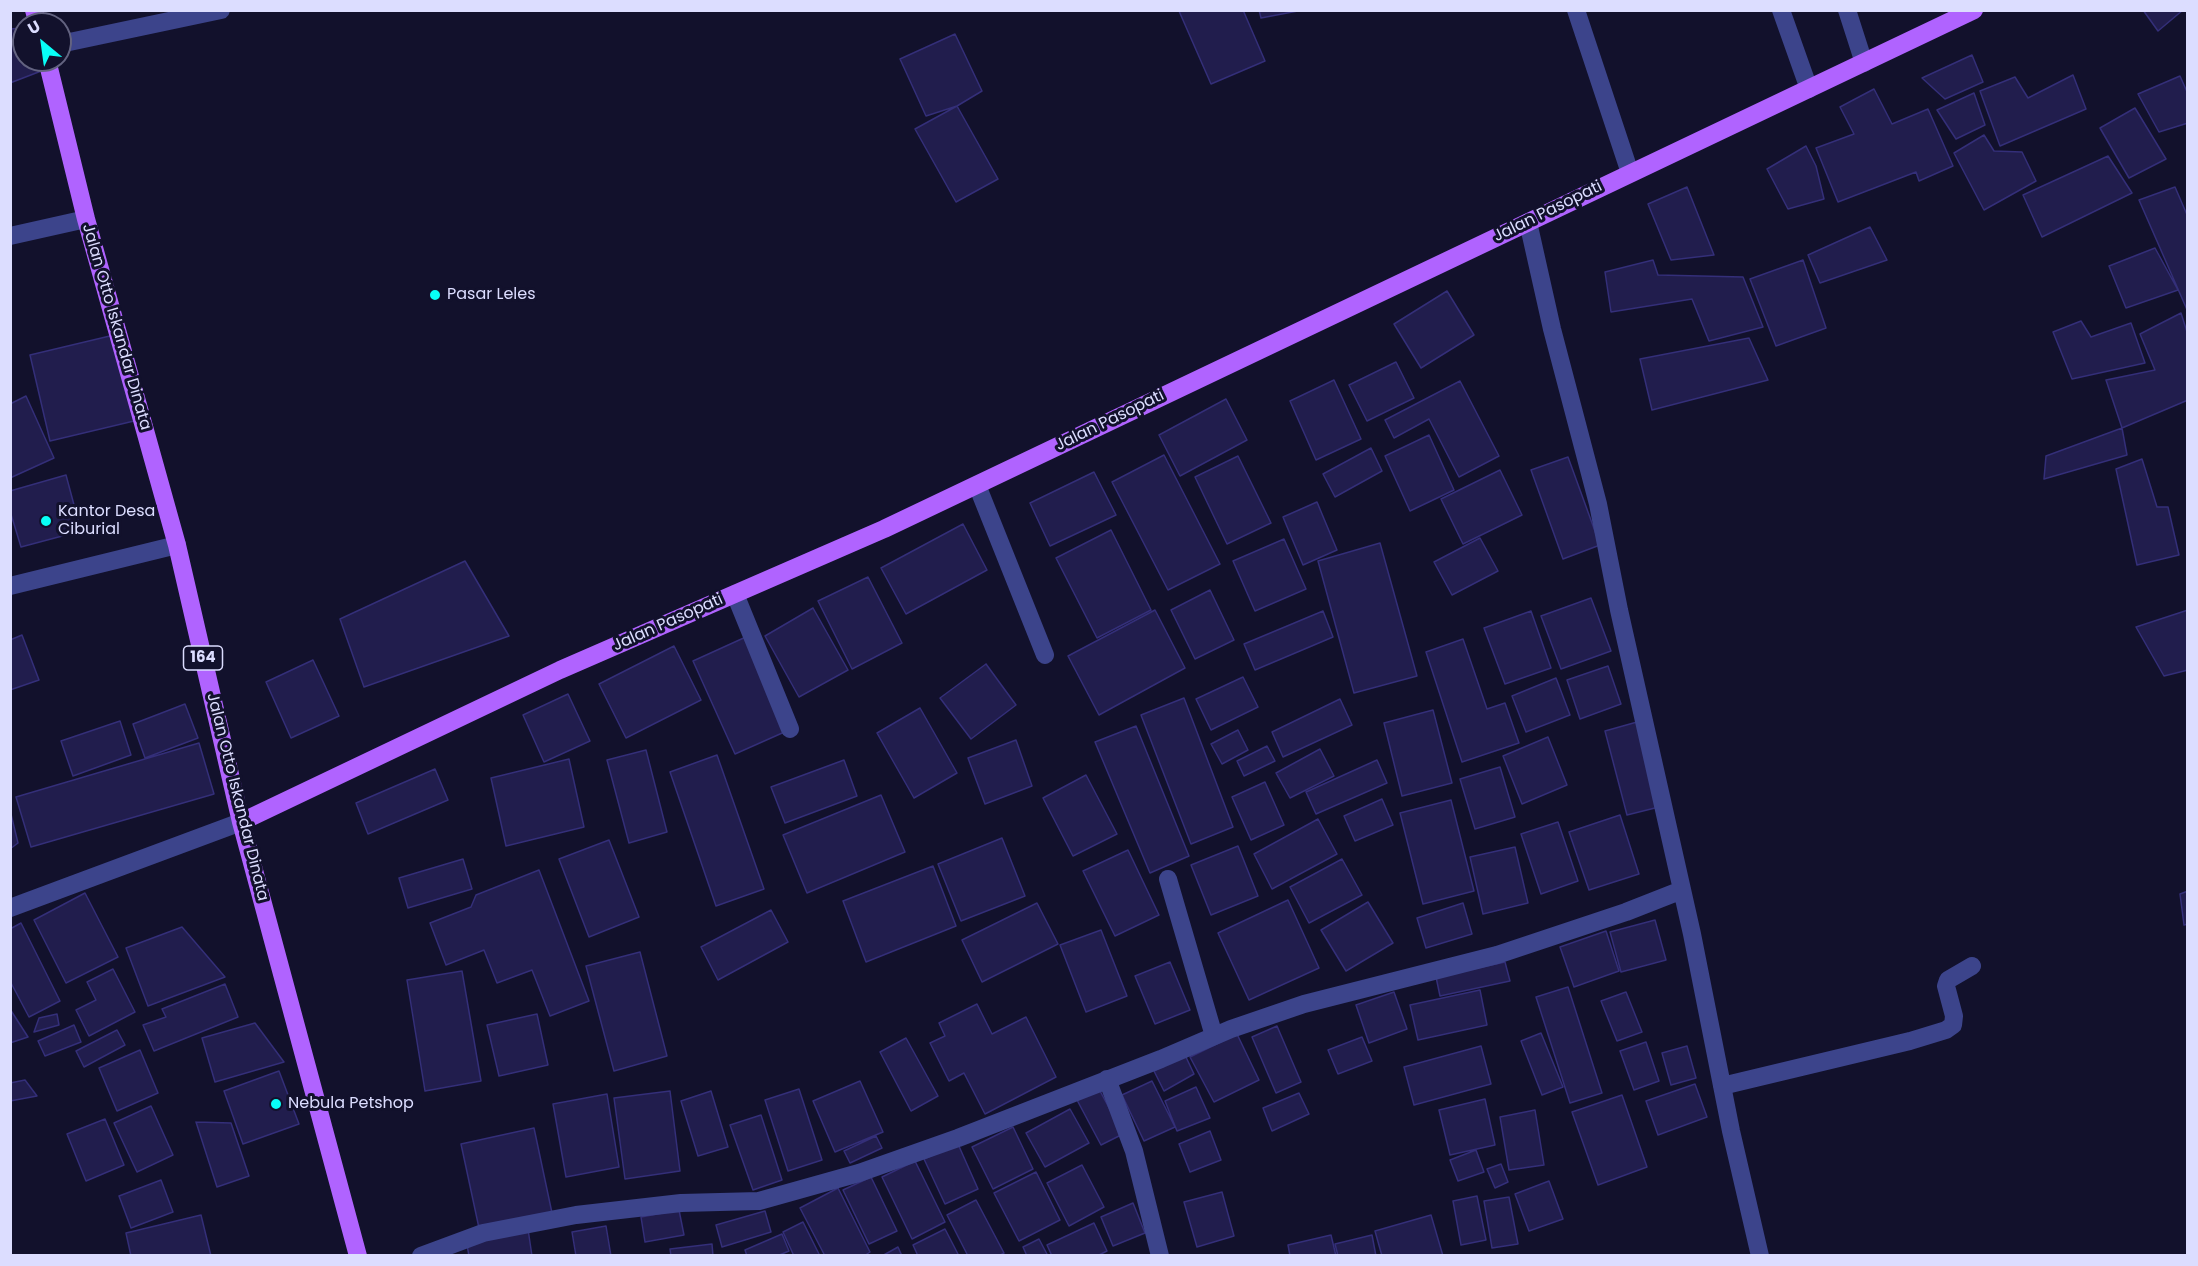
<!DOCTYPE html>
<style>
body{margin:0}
#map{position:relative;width:2198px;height:1266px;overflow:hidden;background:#12112c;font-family:Poppins,sans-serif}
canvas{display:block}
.frame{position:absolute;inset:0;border:12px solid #dcddff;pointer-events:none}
.north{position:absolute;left:12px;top:12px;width:60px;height:60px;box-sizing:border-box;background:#12112c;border:2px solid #636380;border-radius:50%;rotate:331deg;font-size:16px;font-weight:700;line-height:24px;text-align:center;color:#dcddff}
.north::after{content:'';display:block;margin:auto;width:21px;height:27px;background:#08fff7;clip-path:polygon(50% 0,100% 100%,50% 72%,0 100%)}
</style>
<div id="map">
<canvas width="2198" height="1266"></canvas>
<div class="frame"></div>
<div class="north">U</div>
</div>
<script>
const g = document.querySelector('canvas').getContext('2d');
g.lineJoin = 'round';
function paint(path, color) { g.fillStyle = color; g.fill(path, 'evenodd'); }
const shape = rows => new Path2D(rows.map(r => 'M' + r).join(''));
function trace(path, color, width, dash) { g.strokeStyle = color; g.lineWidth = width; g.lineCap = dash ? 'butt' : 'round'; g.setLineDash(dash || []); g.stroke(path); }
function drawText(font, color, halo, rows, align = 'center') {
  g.font = font + ' Poppins,sans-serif'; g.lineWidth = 6; g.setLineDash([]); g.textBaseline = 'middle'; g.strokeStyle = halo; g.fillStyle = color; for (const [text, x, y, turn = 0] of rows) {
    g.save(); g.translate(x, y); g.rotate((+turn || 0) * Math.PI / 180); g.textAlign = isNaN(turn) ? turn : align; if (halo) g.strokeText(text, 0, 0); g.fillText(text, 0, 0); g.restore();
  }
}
const building = shape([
 [1243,10,1265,61,1211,84,1179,11,1243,10],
 [1259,10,1303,10,1261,18,1259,10],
 [2143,10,2183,10,2158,31,2143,10],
 [24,28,24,60,46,60,49,68,10,83,10,29,24,28],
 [955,34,982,91,957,106,926,116,900,59,955,34],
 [1972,55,1983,82,1945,99,1922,78,1972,55],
 [2073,75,2086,109,2000,146,1980,91,2015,77,2028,98,2073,75],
 [2180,76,2188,94,2188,123,2159,132,2138,94,2180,76],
 [1874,89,1892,124,1928,109,1953,166,1919,181,1916,172,1838,202,1816,148,1854,134,1840,107,1874,89],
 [1974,93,1985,125,1956,139,1937,110,1974,93],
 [957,106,998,179,956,202,915,129,957,106],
 [2135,108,2166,159,2129,178,2100,128,2135,108],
 [1984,135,1994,151,2022,152,2036,181,1984,210,1954,153,1984,135],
 [1806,146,1816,166,1824,199,1788,209,1767,169,1806,146],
 [2108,156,2132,193,2042,237,2023,195,2108,156],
 [1687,187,1714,255,1671,260,1648,204,1687,187],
 [2175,187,2188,217,2188,312,2139,200,2175,187],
 [1870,227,1887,260,1820,283,1808,255,1870,227],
 [2155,248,2178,290,2126,308,2109,266,2155,248],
 [1653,260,1658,275,1743,277,1763,327,1709,341,1692,299,1611,312,1605,272,1653,260],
 [1803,260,1826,328,1776,346,1750,279,1803,260],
 [1447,291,1474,335,1421,368,1394,324,1447,291],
 [2181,313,2188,335,2188,400,2122,428,2106,380,2155,370,2140,334,2181,313],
 [2081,321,2091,337,2131,323,2145,363,2072,379,2053,332,2081,321],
 [114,335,134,421,50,441,30,355,114,335],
 [1749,338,1768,380,1652,410,1640,359,1749,338],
 [1396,362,1414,398,1367,421,1349,385,1396,362],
 [1334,380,1361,439,1316,460,1290,401,1334,380],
 [1460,381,1499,456,1459,477,1429,419,1394,438,1385,420,1460,381],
 [26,396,54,458,10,478,10,404,26,396],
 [1226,399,1247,440,1180,476,1159,435,1226,399],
 [2122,428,2127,455,2044,479,2046,456,2122,428],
 [1429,435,1454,490,1410,511,1385,456,1429,435],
 [1371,448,1382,471,1335,497,1323,474,1371,448],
 [1164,455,1220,564,1168,590,1112,482,1164,455],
 [1238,456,1271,523,1227,544,1195,477,1238,456],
 [1568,457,1600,545,1563,559,1531,470,1568,457],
 [2142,459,2157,507,2168,507,2179,555,2137,565,2116,469,2142,459],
 [1500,470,1522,515,1463,544,1441,499,1500,470],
 [1094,472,1116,515,1050,546,1030,503,1094,472],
 [66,475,81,531,21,547,10,511,10,491,66,475],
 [1317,502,1337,550,1303,565,1283,517,1317,502],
 [963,524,987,570,906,614,881,568,963,524],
 [1111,530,1151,610,1097,638,1056,558,1111,530],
 [1480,538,1498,571,1452,595,1434,562,1480,538],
 [1284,539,1306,589,1255,611,1233,561,1284,539],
 [1380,543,1417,676,1354,693,1318,561,1380,543],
 [465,561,509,636,364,687,340,619,465,561],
 [868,577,902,643,852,669,818,601,868,577],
 [1210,590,1234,640,1195,659,1171,610,1210,590],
 [1591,598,1611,651,1561,669,1541,616,1591,598],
 [813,608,848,670,799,697,765,636,813,608],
 [1155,610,1185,668,1099,715,1068,656,1155,610],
 [2188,610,2188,670,2164,676,2136,627,2188,610],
 [1323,611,1333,637,1255,670,1244,644,1323,611],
 [1531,611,1551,668,1505,684,1484,628,1531,611],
 [22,635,39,680,10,690,10,640,22,635],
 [748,636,789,730,735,754,693,661,748,636],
 [1463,639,1487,709,1505,703,1519,743,1462,762,1426,652,1463,639],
 [674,646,701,700,626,738,599,684,674,646],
 [313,660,339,716,291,738,266,682,313,660],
 [986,664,1016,705,971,739,940,698,986,664],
 [1608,666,1621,704,1580,719,1567,680,1608,666],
 [1243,677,1258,707,1211,730,1196,699,1243,677],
 [1556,678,1570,715,1526,732,1512,696,1556,678],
 [568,694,590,741,544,762,523,715,568,694],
 [1184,698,1233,827,1191,844,1141,715,1184,698],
 [1340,699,1352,725,1283,757,1272,732,1340,699],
 [185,704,198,738,145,758,133,724,185,704],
 [920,708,957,773,914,798,877,733,920,708],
 [1433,710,1452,783,1402,796,1384,723,1433,710],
 [120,721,131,755,73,776,61,741,120,721],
 [1637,722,1659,807,1627,815,1605,731,1637,722],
 [1136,726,1189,856,1150,873,1095,742,1136,726],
 [1238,730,1248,750,1222,764,1211,744,1238,730],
 [1548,737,1567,785,1522,804,1503,756,1548,737],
 [1016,740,1032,786,985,804,968,758,1016,740],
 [199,743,214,794,31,847,16,797,199,743],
 [1267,746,1275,761,1244,776,1237,761,1267,746],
 [1320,749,1334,776,1290,798,1276,773,1320,749],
 [646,750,667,832,629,843,607,760,646,750],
 [717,755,764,889,716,906,670,772,717,755],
 [569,759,584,827,506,846,491,778,569,759],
 [844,760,857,796,785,823,771,787,844,760],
 [1377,760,1387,783,1316,814,1306,792,1377,760],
 [1500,767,1515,817,1475,829,1460,779,1500,767],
 [435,769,448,800,368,834,356,803,435,769],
 [1086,775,1117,834,1073,856,1043,798,1086,775],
 [1265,782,1284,825,1251,840,1232,797,1265,782],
 [881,795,905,852,807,893,783,835,881,795],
 [1382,799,1393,825,1355,841,1344,816,1382,799],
 [1451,800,1474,891,1423,904,1400,813,1451,800],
 [10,810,18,843,10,849,10,810],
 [1620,815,1639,874,1589,890,1569,832,1620,815],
 [1318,819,1337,854,1272,889,1254,854,1318,819],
 [1558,822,1578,881,1541,894,1521,834,1558,822],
 [1002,838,1025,896,961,921,938,864,1002,838],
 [609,840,639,917,589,937,559,859,609,840],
 [1238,846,1258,896,1211,915,1191,865,1238,846],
 [1515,847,1528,903,1483,914,1470,857,1515,847],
 [1128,850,1159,915,1115,936,1083,871,1128,850],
 [463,859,472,889,408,908,399,878,463,859],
 [1342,859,1362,895,1309,923,1290,887,1342,859],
 [933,866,956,926,866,962,843,901,933,866],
 [539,870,589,1001,550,1016,532,970,497,983,484,950,446,965,430,923,471,907,476,895,539,870],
 [2188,891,2188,924,2184,925,2180,894,2188,891],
 [85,893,118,957,66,983,34,920,85,893],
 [1288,900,1319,968,1249,1000,1218,933,1288,900],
 [1368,902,1393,943,1346,971,1321,930,1368,902],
 [1037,903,1058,944,982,982,962,940,1037,903],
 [1463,903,1472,934,1426,948,1417,918,1463,903],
 [771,910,788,942,718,980,701,947,771,910],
 [1655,920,1666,960,1621,972,1610,932,1655,920],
 [21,923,60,1001,29,1017,10,981,10,929,21,923],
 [182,927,225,977,148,1006,126,948,182,927],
 [1101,930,1127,996,1086,1012,1060,945,1101,930],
 [1606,931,1619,971,1574,987,1560,947,1606,931],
 [640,952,667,1056,614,1071,586,966,640,952],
 [1170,962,1190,1010,1155,1024,1135,976,1170,962],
 [1505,962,1510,981,1440,996,1436,977,1505,962],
 [113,969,135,1012,89,1036,76,1010,96,1000,87,982,113,969],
 [462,971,481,1081,425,1091,407,980,462,971],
 [225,984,238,1017,154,1051,143,1025,166,1017,162,1009,225,984],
 [1568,987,1602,1093,1570,1103,1536,997,1568,987],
 [1480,990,1487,1025,1418,1040,1410,1005,1480,990],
 [1394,992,1407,1029,1369,1043,1356,1005,1394,992],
 [1626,992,1642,1032,1617,1041,1601,1001,1626,992],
 [977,1004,992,1034,1026,1017,1056,1077,985,1114,964,1073,949,1081,930,1043,945,1036,939,1023,977,1004],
 [10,1009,28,1037,10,1043,10,1009],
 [57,1014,59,1025,34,1032,39,1018,57,1014],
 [537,1014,548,1065,499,1076,487,1025,537,1014],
 [255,1023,284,1062,215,1082,202,1038,255,1023],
 [74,1025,81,1042,45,1056,38,1041,74,1025],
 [1277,1026,1301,1082,1276,1093,1252,1037,1277,1026],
 [117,1030,125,1045,84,1067,76,1051,117,1030],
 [1541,1033,1563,1087,1542,1095,1521,1041,1541,1033],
 [1237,1034,1259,1080,1214,1102,1190,1057,1237,1034],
 [1362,1037,1372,1061,1338,1074,1328,1050,1362,1037],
 [906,1038,938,1096,911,1111,880,1052,906,1038],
 [1646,1042,1659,1081,1634,1090,1620,1051,1646,1042],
 [1481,1046,1491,1084,1414,1105,1404,1067,1481,1046],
 [1687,1046,1696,1078,1671,1085,1662,1053,1687,1046],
 [140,1050,158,1093,117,1111,99,1068,140,1050],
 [1185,1055,1194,1074,1164,1091,1154,1071,1185,1055],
 [279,1071,299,1124,243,1144,224,1091,279,1071],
 [25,1080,37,1096,10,1101,10,1083,25,1080],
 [860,1081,883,1132,835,1152,813,1101,860,1081],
 [1152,1081,1175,1127,1144,1141,1122,1095,1152,1081],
 [1695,1084,1707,1117,1658,1135,1646,1101,1695,1084],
 [1196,1087,1210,1118,1177,1131,1165,1101,1196,1087],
 [799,1089,822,1160,788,1171,765,1100,799,1089],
 [1099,1089,1123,1134,1101,1145,1077,1100,1099,1089],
 [670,1091,680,1171,625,1179,614,1098,670,1091],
 [711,1091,728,1147,698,1156,681,1101,711,1091],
 [1299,1093,1309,1114,1272,1131,1263,1108,1299,1093],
 [607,1094,619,1167,566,1177,553,1104,607,1094],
 [1622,1095,1647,1167,1598,1185,1572,1112,1622,1095],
 [1485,1099,1495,1145,1450,1155,1439,1110,1485,1099],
 [151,1106,173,1155,137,1172,114,1123,151,1106],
 [1070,1109,1089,1143,1045,1167,1026,1133,1070,1109],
 [1535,1110,1544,1165,1509,1170,1500,1117,1535,1110],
 [761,1115,782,1180,753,1190,730,1125,761,1115],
 [105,1119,124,1165,86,1181,67,1134,105,1119],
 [196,1122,231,1123,249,1176,217,1187,196,1122],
 [1013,1127,1033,1169,993,1189,972,1147,1013,1127],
 [534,1128,552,1213,479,1228,461,1144,534,1128],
 [1210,1131,1221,1160,1190,1172,1179,1144,1210,1131],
 [876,1136,882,1148,850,1163,844,1151,876,1136],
 [958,1144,978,1189,945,1204,924,1159,958,1144],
 [1476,1150,1484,1172,1458,1181,1450,1160,1476,1150],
 [915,1161,945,1222,912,1239,882,1177,915,1161],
 [1501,1164,1508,1182,1495,1188,1487,1169,1501,1164],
 [1082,1165,1104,1207,1069,1226,1047,1183,1082,1165],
 [1036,1172,1060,1220,1019,1241,994,1193,1036,1172],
 [871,1177,897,1231,869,1244,843,1190,871,1177],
 [161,1180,173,1212,131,1228,119,1196,161,1180],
 [1549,1181,1563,1219,1529,1231,1515,1194,1549,1181],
 [838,1188,870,1252,864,1256,825,1256,800,1208,838,1188],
 [1222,1192,1234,1236,1197,1247,1184,1202,1222,1192],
 [1477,1196,1486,1240,1461,1245,1453,1201,1477,1196],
 [1509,1197,1518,1244,1492,1248,1484,1201,1509,1197],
 [976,1200,1004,1253,999,1256,968,1256,947,1215,976,1200],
 [1133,1203,1145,1233,1113,1246,1101,1217,1133,1203],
 [679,1210,684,1235,645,1242,641,1217,679,1210],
 [765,1211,771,1232,722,1247,716,1225,765,1211],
 [201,1215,211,1256,131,1256,126,1233,201,1215],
 [1431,1215,1443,1256,1382,1256,1375,1231,1431,1215],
 [803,1222,820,1256,794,1256,783,1232,803,1222],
 [1094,1223,1107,1251,1097,1256,1052,1256,1047,1245,1094,1223],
 [606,1226,611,1256,576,1256,572,1232,606,1226],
 [528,1229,532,1256,469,1256,466,1239,528,1229],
 [945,1229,959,1256,918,1256,913,1245,945,1229],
 [782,1234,789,1251,777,1256,747,1256,745,1250,782,1234],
 [1331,1235,1336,1256,1290,1256,1288,1245,1331,1235],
 [1372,1235,1376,1256,1338,1256,1335,1244,1372,1235],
 [1039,1239,1048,1256,1027,1256,1023,1247,1039,1239],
 [712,1244,713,1256,671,1256,670,1249,712,1244],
 [898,1247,902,1256,882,1256,898,1247]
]);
paint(building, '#211d4d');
trace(building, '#342f79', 1.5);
trace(shape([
 [1576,10,1630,173],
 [1781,10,1809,89],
 [1847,10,1864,63],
 [60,44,221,10],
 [1528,222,1552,329,1598,504,1619,610,1692,934,1731,1131,1760,1256],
 [10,236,86,219],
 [977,485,1045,655],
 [10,586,177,545],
 [735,594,790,729],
 [1168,879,1214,1036],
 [10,908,241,822],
 [1107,1079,1134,1151,1160,1256],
 [1722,1086,1910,1041,1946,1030,1953,1025,1954,1016,1946,986,1948,980,1972,966],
 [421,1256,483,1233,576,1215,681,1203,759,1201,859,1173,958,1138,1161,1059,1231,1029,1304,1004,1497,955,1626,912,1682,890]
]), '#3c448b', 18);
trace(shape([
 [34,10,38,24],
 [47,60,86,219,177,545,241,822,358,1256],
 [241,822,560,670,884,529,1974,10]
]), '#b063ff', 18);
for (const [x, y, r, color] of [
 [435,295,6,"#08fff7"],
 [46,521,6,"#08fff7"],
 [276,1104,6,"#08fff7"]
]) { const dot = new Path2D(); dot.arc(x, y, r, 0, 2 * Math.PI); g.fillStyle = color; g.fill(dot); trace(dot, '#12112c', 2); }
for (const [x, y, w] of [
 [203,658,39]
]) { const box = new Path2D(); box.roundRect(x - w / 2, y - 12, w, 24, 4.5); g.fillStyle = '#12112c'; g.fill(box); trace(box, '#dcddff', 1.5); }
drawText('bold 15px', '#dcddff', null, [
 ["164",203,658]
]);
drawText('16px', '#dcddff', '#12112c', [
 ["Jalan Pasopati",1548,212,-26],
 ["Jalan Otto Iskandar Dinata",116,327,74],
 ["Jalan Pasopati",1110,421,-26],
 ["Jalan Pasopati",668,623,-24],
 ["Jalan Otto Iskandar Dinata",237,797,76]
]);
drawText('16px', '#dcddff', '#12112c', [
 ["Pasar Leles",447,295],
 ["Kantor Desa",58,512],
 ["Ciburial",58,530],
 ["Nebula Petshop",288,1104]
], 'left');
</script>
